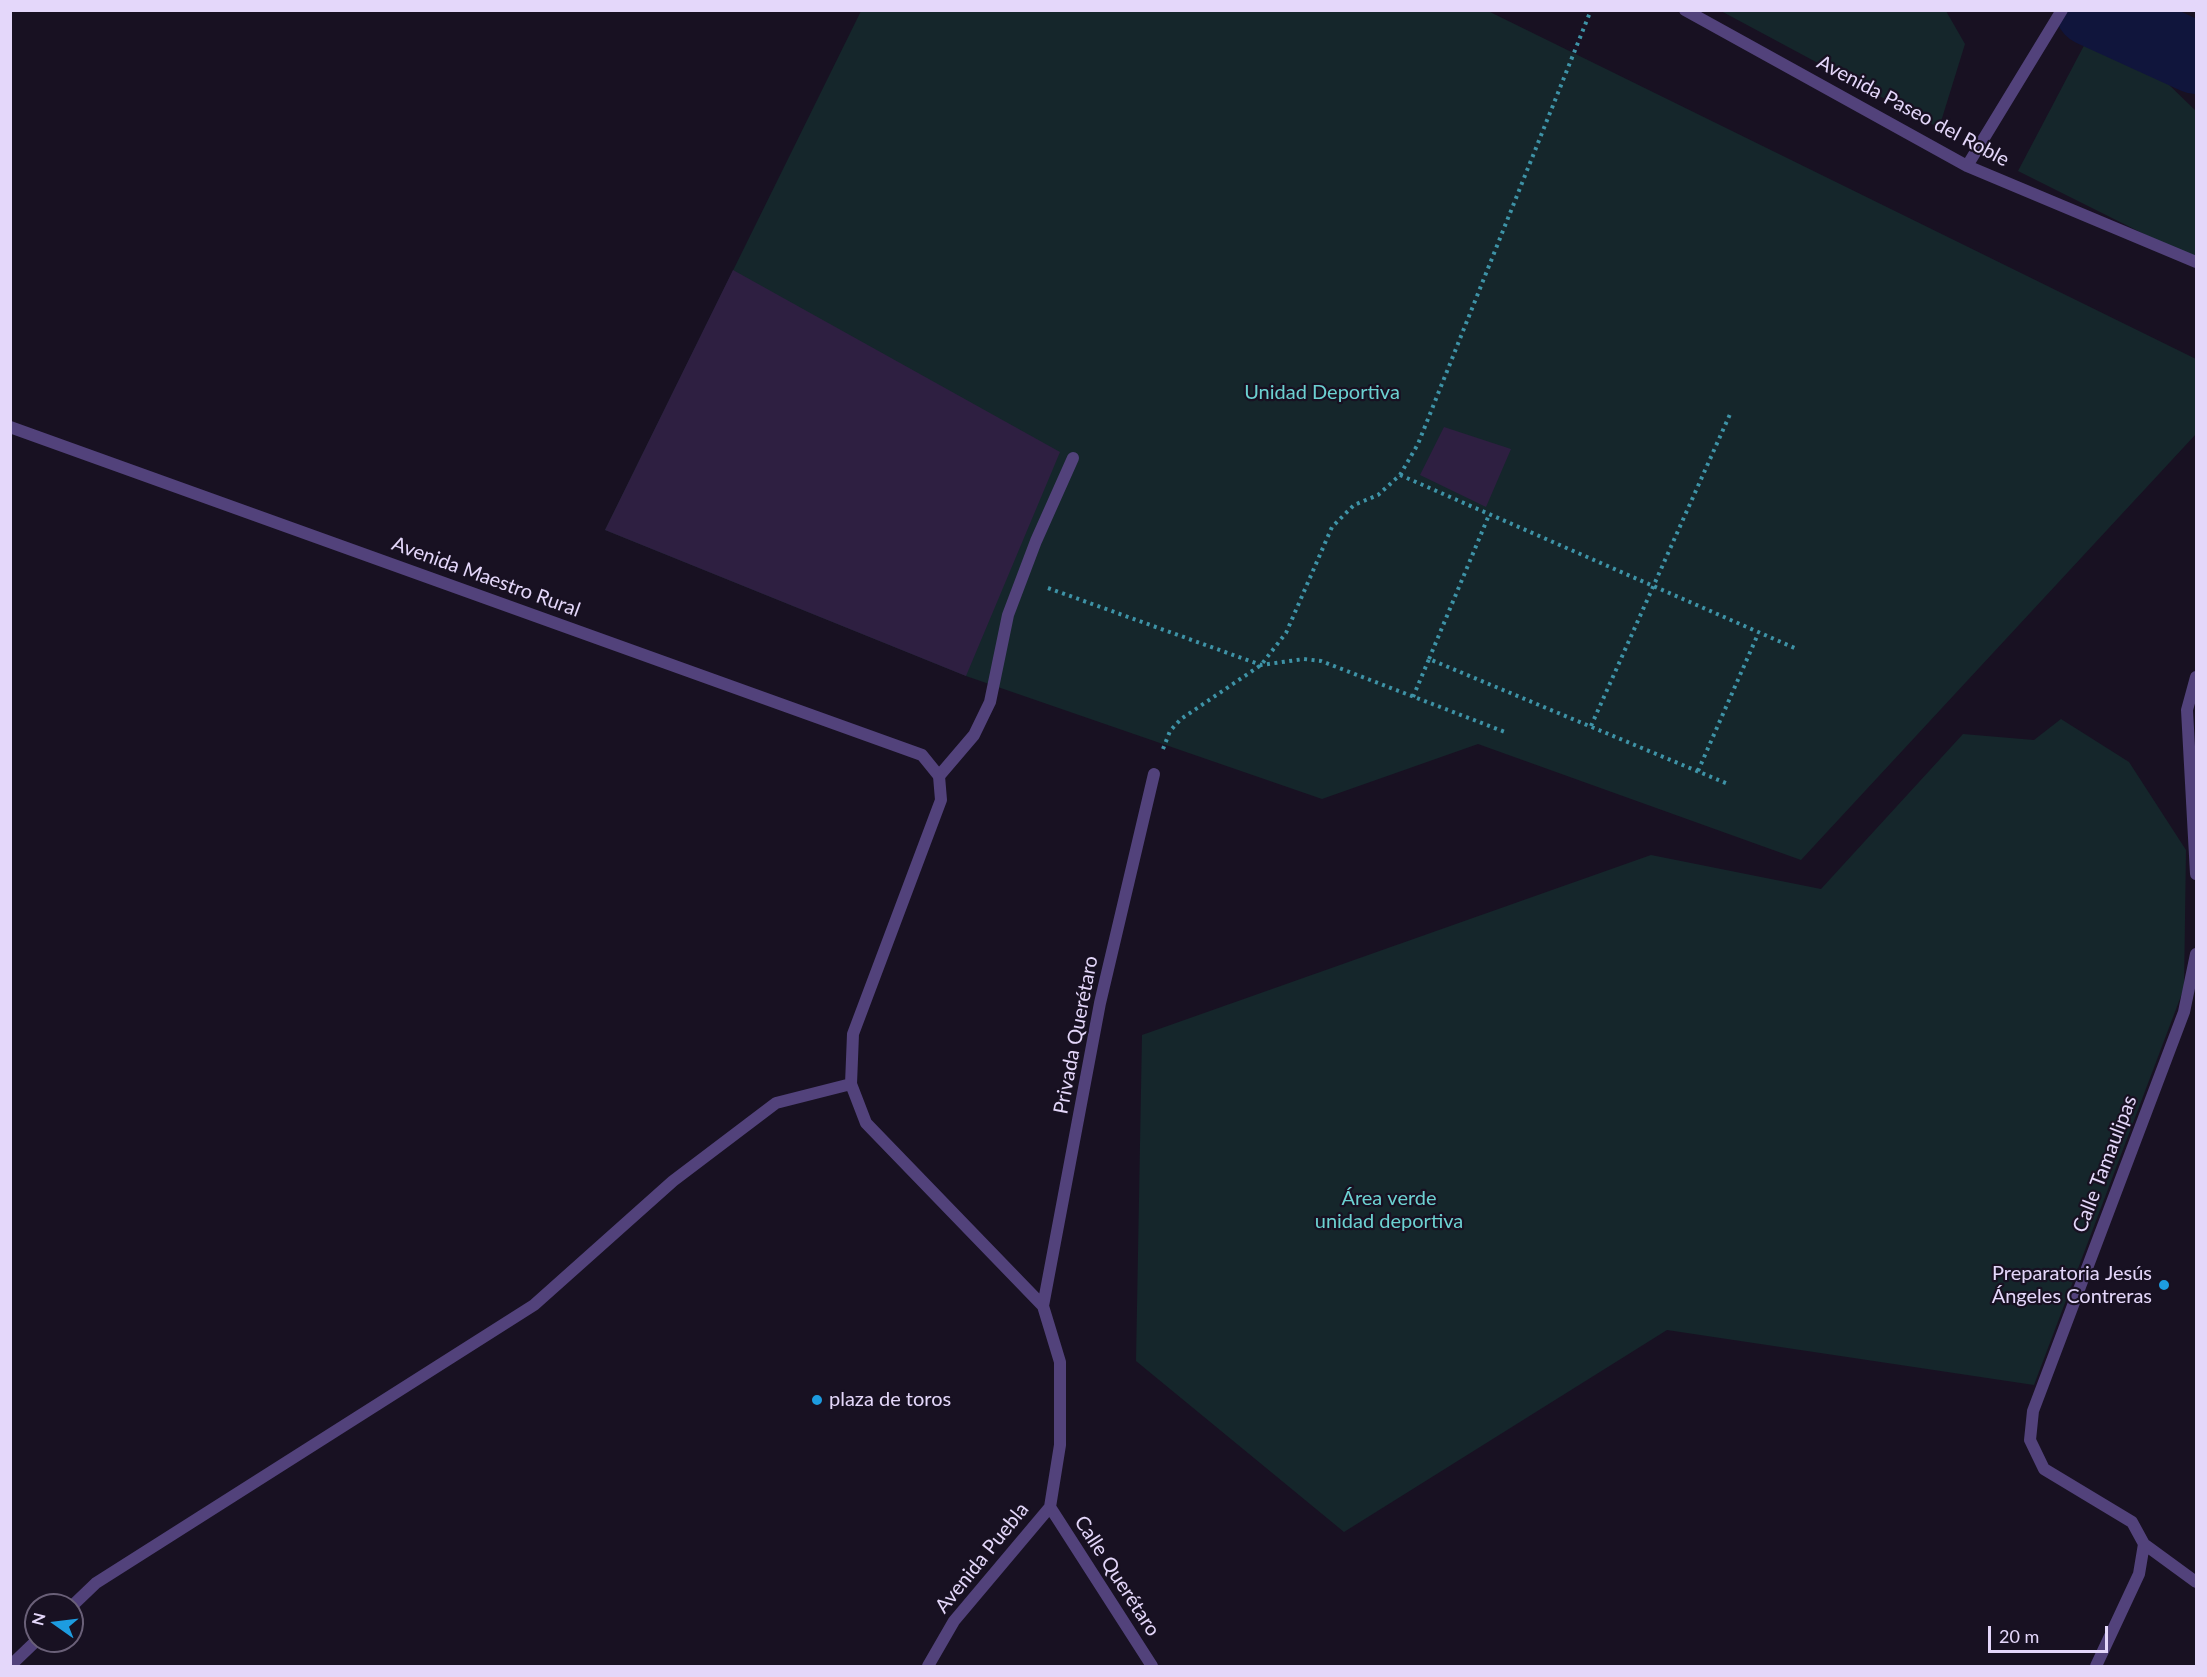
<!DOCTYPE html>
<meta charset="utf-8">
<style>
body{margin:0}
#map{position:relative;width:2207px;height:1677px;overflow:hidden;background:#181122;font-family:Lato,sans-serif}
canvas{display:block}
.frame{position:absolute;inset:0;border:12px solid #e4d7fa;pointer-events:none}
.north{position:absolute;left:24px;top:1593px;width:60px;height:60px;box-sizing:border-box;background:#181122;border:2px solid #6a6078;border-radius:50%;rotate:284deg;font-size:16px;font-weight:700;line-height:24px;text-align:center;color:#e4d7fa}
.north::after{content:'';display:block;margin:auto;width:21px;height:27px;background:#1d9ce0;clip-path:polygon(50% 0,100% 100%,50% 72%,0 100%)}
.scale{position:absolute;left:1988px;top:1626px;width:120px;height:27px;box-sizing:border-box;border:3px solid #e4d7fa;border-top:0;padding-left:8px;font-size:18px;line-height:21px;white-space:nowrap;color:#e4d7fa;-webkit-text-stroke:4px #181122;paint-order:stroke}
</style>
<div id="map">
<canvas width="2207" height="1677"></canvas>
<div class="frame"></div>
<div class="north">N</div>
<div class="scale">20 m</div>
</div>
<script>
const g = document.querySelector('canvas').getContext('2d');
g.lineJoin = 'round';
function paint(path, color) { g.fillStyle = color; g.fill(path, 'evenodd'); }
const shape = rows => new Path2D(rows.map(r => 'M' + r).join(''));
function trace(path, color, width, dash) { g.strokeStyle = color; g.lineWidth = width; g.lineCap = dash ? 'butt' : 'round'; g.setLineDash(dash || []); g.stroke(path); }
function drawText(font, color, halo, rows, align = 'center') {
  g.font = font + ' Lato,sans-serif'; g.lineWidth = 4.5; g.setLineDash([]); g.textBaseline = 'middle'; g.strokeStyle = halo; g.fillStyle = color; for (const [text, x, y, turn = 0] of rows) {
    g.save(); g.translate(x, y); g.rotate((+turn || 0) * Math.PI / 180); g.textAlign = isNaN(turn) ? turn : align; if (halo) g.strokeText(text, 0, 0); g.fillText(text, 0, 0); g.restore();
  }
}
paint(shape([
 [861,11,1488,11,2196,359,2196,434,1801,860,1478,744,1322,799,966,676,605,530],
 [1721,11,1946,11,1965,44,1939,128],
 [2099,17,2196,111,2196,260,2018,171],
 [2061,719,2129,762,2186,850,2184,988,2034,1385,1667,1330,1344,1532,1136,1361,1142,1035,1651,855,1821,889,1963,734,2034,740]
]), '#15262b');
trace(shape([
 [2091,10,2196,58]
]), '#10153c', 72);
paint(shape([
 [733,270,1060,452,966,676,605,530],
 [1444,427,1511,449,1486,507,1420,475]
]), '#2e1f41');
trace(shape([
 [1400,475,1797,649],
 [1048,588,1261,665,1304,659,1321,661,1505,732],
 [1429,659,1489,515],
 [1413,697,1429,659,1728,784],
 [1591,726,1731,412],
 [1163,749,1170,731,1181,719,1261,665,1286,633,1332,527,1354,505,1378,495,1400,475,1418,444,1591,10],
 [1698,771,1758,634]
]), '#3e93a7', 4, [3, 4.5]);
trace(shape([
 [939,776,974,735,990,702,1008,615,1036,541,1073,458]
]), '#52427b', 12);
trace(shape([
 [10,427,922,755,939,776,941,800,853,1034,851,1084,866,1123,1043,1306,1060,1362,1060,1445,1050,1507],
 [2196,677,2187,710,2196,874],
 [2196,954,2184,1012,2033,1411,2030,1440,2044,1469,2132,1522,2144,1544,2196,1582],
 [1043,1306,1100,1003,1154,774],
 [1050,1507,1152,1666],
 [72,1606,96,1583,534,1305,673,1181,776,1103,851,1084],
 [10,1666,36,1641],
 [928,1666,954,1621,1050,1507],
 [2096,1666,2139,1574,2144,1544]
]), '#52427b', 12);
trace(shape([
 [1685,10,1967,166,2196,262],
 [1967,166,2062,10]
]), '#52427b', 12);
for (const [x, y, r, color] of [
 [2164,1285,6,"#1d9ce0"],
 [817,1400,6,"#1d9ce0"]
]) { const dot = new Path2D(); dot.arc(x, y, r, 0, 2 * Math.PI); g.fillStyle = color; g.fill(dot); trace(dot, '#181122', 2); }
drawText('20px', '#e4d7fa', '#181122', [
 ["Avenida Paseo del Roble",1913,111,28],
 ["Avenida Maestro Rural",486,577,20],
 ["Privada Querétaro",1076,1035,-79],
 ["Calle Tamaulipas",2105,1164,-69],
 ["Avenida Puebla",982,1558,-51],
 ["Calle Querétaro",1117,1576,57]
]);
drawText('20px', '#6cd1d1', '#181122', [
 ["Unidad Deportiva",1322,393],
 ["Área verde",1389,1199],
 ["unidad deportiva",1389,1222]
]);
drawText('20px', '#e4d7fa', '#181122', [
 ["Preparatoria Jesús",2152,1274],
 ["Ángeles Contreras",2152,1297],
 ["plaza de toros",829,1400,"left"]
], 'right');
</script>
